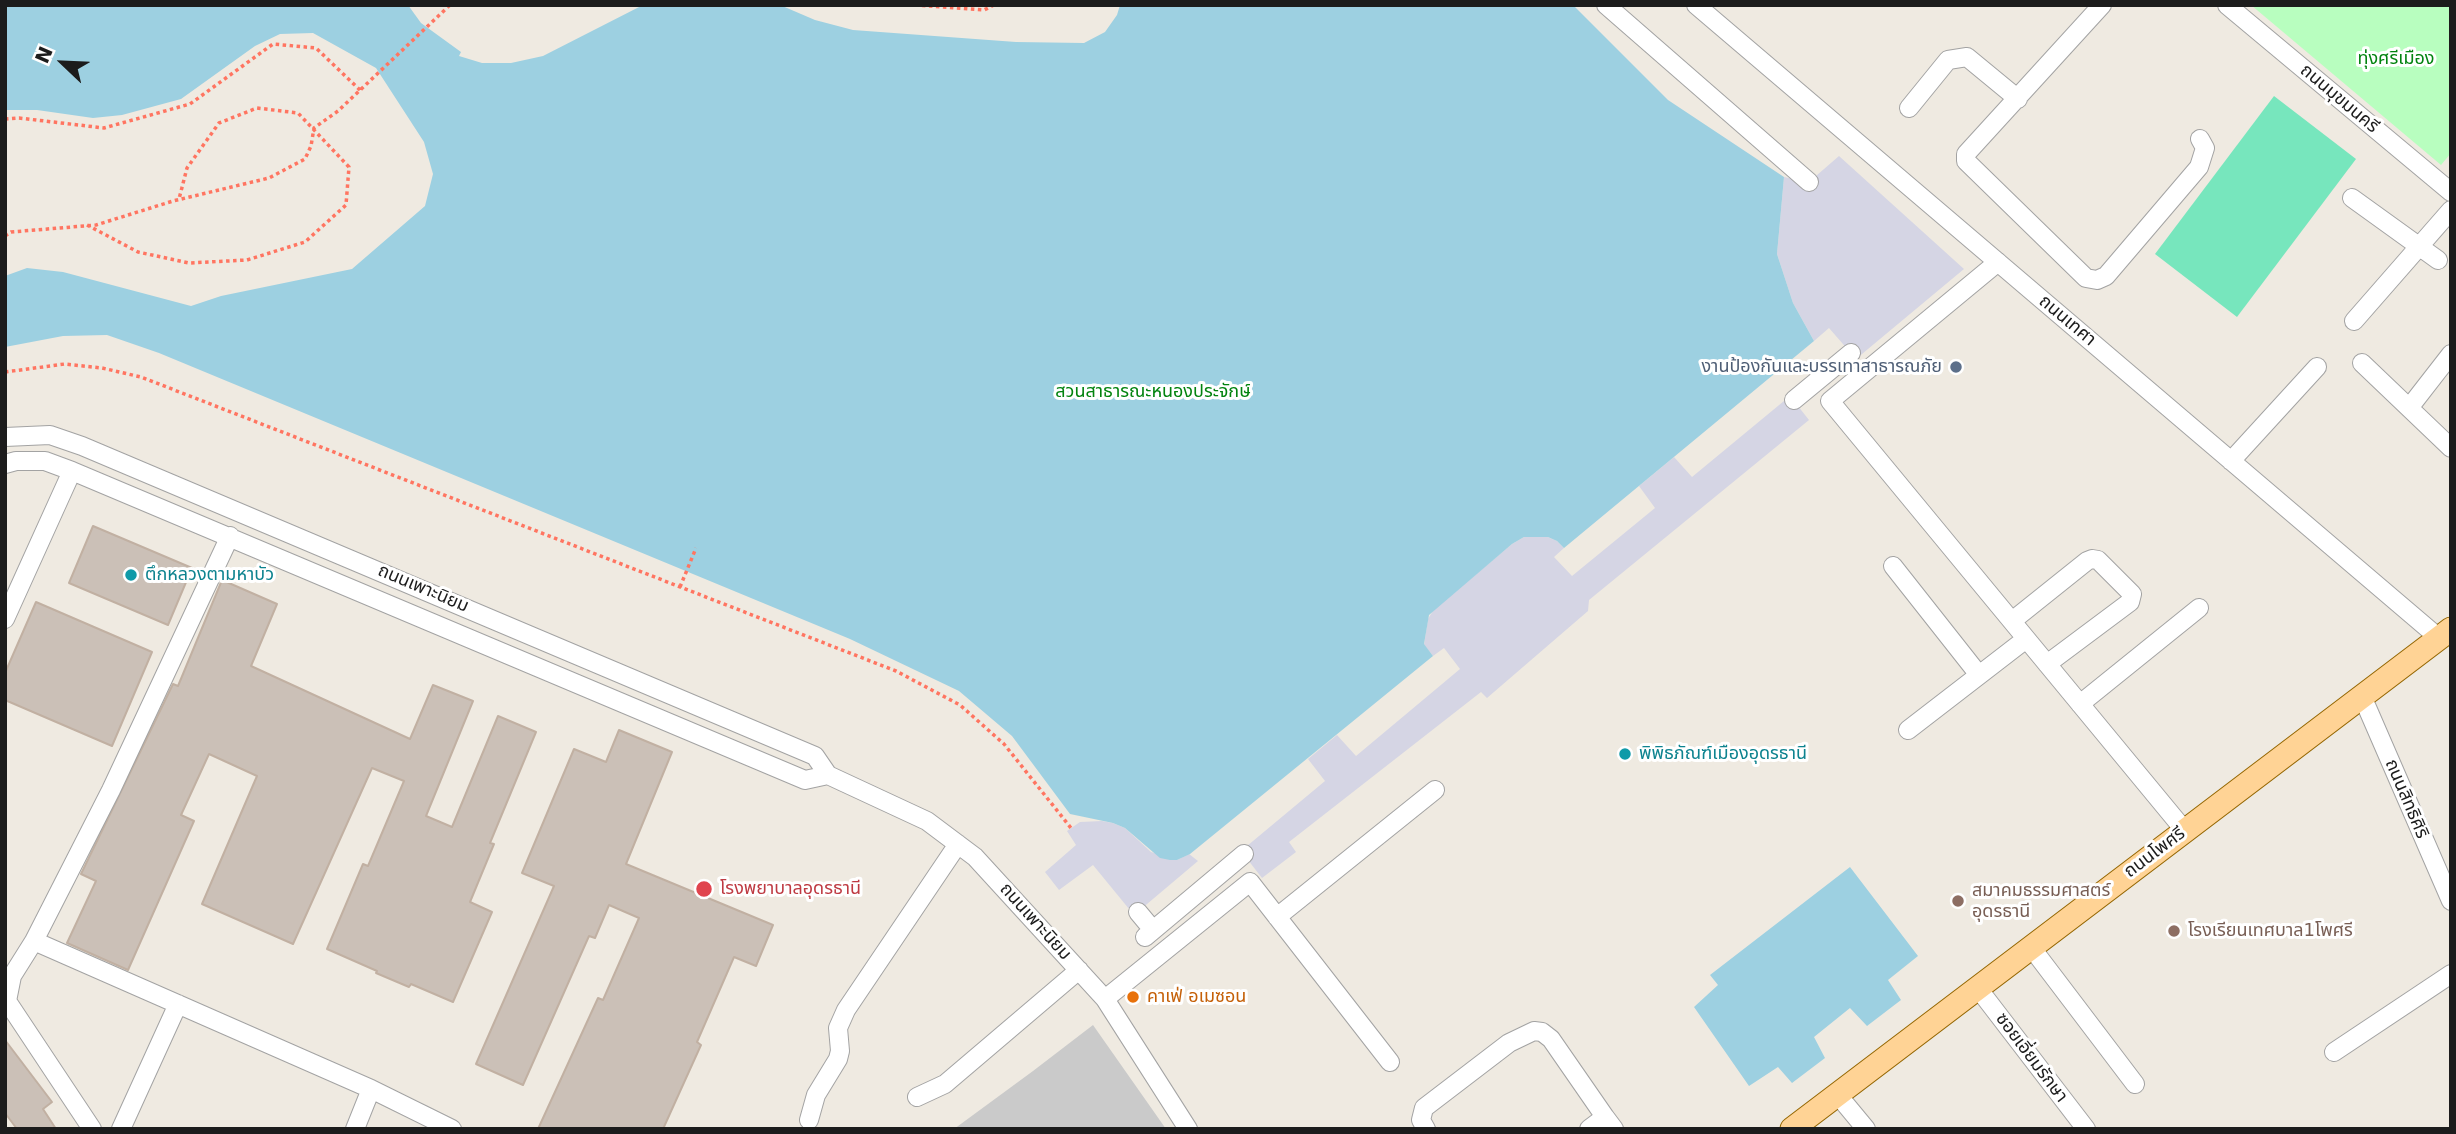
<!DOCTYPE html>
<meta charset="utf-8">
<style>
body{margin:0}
#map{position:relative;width:2456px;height:1134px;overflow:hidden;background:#efeae1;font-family:"DejaVu Sans",sans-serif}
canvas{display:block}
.frame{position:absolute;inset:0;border:7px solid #1c1c1c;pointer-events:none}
.north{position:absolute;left:28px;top:28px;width:70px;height:70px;-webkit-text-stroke:5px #fff;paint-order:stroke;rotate:293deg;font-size:19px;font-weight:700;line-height:28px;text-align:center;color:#1c1c1c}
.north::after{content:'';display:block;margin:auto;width:24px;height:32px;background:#1c1c1c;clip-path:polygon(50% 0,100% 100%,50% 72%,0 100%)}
</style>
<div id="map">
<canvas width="2456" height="1134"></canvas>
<div class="frame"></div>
<div class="north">N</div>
</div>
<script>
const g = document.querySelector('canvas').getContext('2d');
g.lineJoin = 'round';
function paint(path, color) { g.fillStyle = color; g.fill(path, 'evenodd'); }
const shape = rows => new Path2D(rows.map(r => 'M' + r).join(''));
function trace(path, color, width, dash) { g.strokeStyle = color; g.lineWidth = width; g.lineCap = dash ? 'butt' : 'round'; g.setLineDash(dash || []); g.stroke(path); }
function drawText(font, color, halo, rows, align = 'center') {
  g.font = font + ' "DejaVu Sans","Noto Sans Thai",sans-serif'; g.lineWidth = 6; g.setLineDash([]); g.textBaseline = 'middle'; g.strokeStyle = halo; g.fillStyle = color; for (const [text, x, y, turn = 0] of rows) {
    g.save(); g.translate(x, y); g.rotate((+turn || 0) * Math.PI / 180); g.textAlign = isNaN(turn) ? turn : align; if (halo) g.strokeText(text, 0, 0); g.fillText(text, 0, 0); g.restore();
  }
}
paint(shape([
 [1093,1025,1166,1129,954,1129,1033,1071]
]), '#cacaca');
paint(shape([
 [2251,5,2451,5,2451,153,2441,165]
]), '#b8febf');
paint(shape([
 [2274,96,2356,159,2237,317,2155,254]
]), '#77e6bd');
paint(shape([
 [1839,156,1964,269,1856,359,1829,328,1814,341,1793,303,1777,254,1784,177,1809,182],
 [1790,396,1809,420,1589,600,1588,611,1487,698,1481,692,1289,842,1296,852,1262,878,1241,851,1325,781,1308,759,1337,735,1356,756,1460,669,1444,648,1433,656,1424,645,1428,619,1434,609,1512,544,1524,537,1548,537,1557,541,1564,548,1554,557,1572,576,1655,508,1639,486,1674,457,1692,477],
 [1102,821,1113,823,1125,828,1151,852,1177,860,1189,854,1198,861,1134,915,1093,865,1059,890,1045,872,1076,845,1067,831,1080,822]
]), '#d5d5e4');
paint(shape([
 [5,5,408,5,421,23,461,52,459,56,482,63,511,63,543,56,643,5,780,5,815,20,853,30,1016,42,1084,43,1105,32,1117,15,1120,5,1573,5,1668,100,1784,177,1777,254,1793,303,1814,341,1564,548,1557,541,1548,537,1524,537,1512,544,1429,615,1424,644,1433,656,1190,854,1177,860,1170,860,1160,858,1125,828,1113,823,1070,814,1012,736,959,691,850,639,159,353,107,335,63,336,5,347,5,276,27,268,63,272,191,306,221,296,352,269,425,206,433,174,424,142,376,68,313,33,280,34,255,46,181,99,122,115,93,118,37,110,5,110],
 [1850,867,1918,956,1888,980,1901,1000,1867,1026,1850,1008,1814,1037,1825,1058,1792,1083,1778,1067,1749,1086,1694,1007,1718,985,1710,975]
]), '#9dd0e1');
const building = shape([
 [93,526,192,568,168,625,69,583,93,526],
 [222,580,277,604,251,666,410,739,433,685,473,701,426,816,452,827,498,716,536,732,490,843,494,844,470,902,492,912,453,1002,411,984,409,987,376,973,377,971,327,949,363,864,368,866,404,781,372,768,293,944,202,904,257,776,209,754,181,815,194,821,128,970,67,943,96,881,81,874,173,684,178,686,222,580],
 [36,602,152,652,112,746,5,700,5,673,36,602],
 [619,730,672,752,626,864,773,925,756,966,734,957,697,1042,701,1045,663,1129,538,1129,598,998,603,1000,639,918,609,905,595,938,589,936,523,1085,476,1064,554,886,522,873,574,749,606,762,619,730],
 [5,1040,52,1102,43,1109,56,1129,17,1129,5,1113,5,1040]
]);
paint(building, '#cbc0b7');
trace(building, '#c1b0a2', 2);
const minor = shape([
 [1606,5,1809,182],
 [1696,5,2439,638],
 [2102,5,1966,154,1966,161,2086,278,2097,280,2106,276,2199,167,2205,148,2200,139],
 [2227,5,2451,192],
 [1909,108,1948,60,1967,57,2018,99],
 [2352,198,2438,260],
 [1998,262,1830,401,2185,831],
 [2354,321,2451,210],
 [2362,363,2451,448],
 [1794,400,1851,353],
 [2409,408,2451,354],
 [5,437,50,435,82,446,815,756,828,775,927,821,975,857,1105,999,1188,1129],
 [2231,461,2317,367],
 [5,464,16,461,45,461,72,471,805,780,828,775],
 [1893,566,1979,675],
 [5,619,72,471],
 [2012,621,2087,561,2092,559,2098,560,2132,594,2130,602,2047,664],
 [2362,696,2451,901],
 [2080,704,2199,608],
 [1908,730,2026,639],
 [1138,912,1153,930],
 [1277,917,1435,790],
 [1145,937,1244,854],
 [34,941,371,1089,452,1129],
 [2031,947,2135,1084],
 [1977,987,2086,1129],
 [1105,999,1250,882,1390,1062],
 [2334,1052,2451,974],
 [1837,1094,1866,1129],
 [917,1097,945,1084,1079,970],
 [809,1120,816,1095,838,1059,840,1051,838,1028,846,1010,958,844],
 [92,1129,7,1001,12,976,34,941,111,790,230,536],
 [121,1129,178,1004],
 [355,1129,371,1089],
 [1426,1129,1421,1120,1424,1108,1509,1043,1534,1031,1542,1032,1551,1039,1605,1117],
 [1589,1129,1605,1117,1614,1129]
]);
const major = shape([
 [1792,1129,2451,629]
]);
trace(minor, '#a3a3a3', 20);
trace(major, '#946600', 25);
trace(shape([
 [915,5,984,10,994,5],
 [5,119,19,118,104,128,190,104,273,44,316,48,360,90],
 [87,225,138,252,189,263,247,260,305,242,346,205,349,167,298,113,257,108,219,123,187,168,179,199],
 [5,236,11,232,96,225,173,201,269,178,305,159,311,146,314,128,338,111,450,5],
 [5,372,65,364,102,368,141,377,896,671,960,705,1004,744,1071,828],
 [680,587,696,548]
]), '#ff7561', 3.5, [3.5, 3.5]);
trace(minor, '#fff', 18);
trace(major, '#ffd395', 23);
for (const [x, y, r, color] of [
 [1956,367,7,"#5c6f8a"],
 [131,575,7,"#0f9aa8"],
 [1625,754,7,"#0f9aa8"],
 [704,889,9,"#e0444e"],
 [1958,901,7,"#8d6e63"],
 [2174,931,7,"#8d6e63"],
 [1133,997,7,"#e8710a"]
]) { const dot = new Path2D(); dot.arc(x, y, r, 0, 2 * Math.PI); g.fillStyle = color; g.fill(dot); trace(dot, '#fff', 2.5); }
drawText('18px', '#02830f', '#fff', [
 ["ทุ่งศรีเมือง",2396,59],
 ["สวนสาธารณะหนองประจักษ์",1153,392]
]);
drawText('18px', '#1c1c1c', '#fff', [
 ["ถนนมุขมนครี",2339,99,40],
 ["ถนนเทศา",2067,321,40],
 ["ถนนเพาะนิยม",423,589,23],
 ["ถนนสิทธิศิริ",2406,799,67],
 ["ถนนโพศรี",2155,853,-37],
 ["ถนนเพาะนิยม",1035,922,48],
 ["ซอยเอี่ยมรักษา",2031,1058,53]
]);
drawText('18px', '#4e5e75', '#fff', [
 ["งานป้องกันและบรรเทาสาธารณภัย",1942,367]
], 'right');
drawText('18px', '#0d838f', '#fff', [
 ["ตึกหลวงตามหาบัว",145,575],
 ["พิพิธภัณฑ์เมืองอุดรธานี",1639,754]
], 'left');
drawText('18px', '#be3a42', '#fff', [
 ["โรงพยาบาลอุดรธานี",720,889]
], 'left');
drawText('18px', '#785e54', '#fff', [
 ["สมาคมธรรมศาสตร์",1972,891],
 ["อุดรธานี",1972,912],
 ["โรงเรียนเทศบาล1โพศรี",2188,931]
], 'left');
drawText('18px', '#c56008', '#fff', [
 ["คาเฟ่ อเมซอน",1147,997]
], 'left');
</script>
